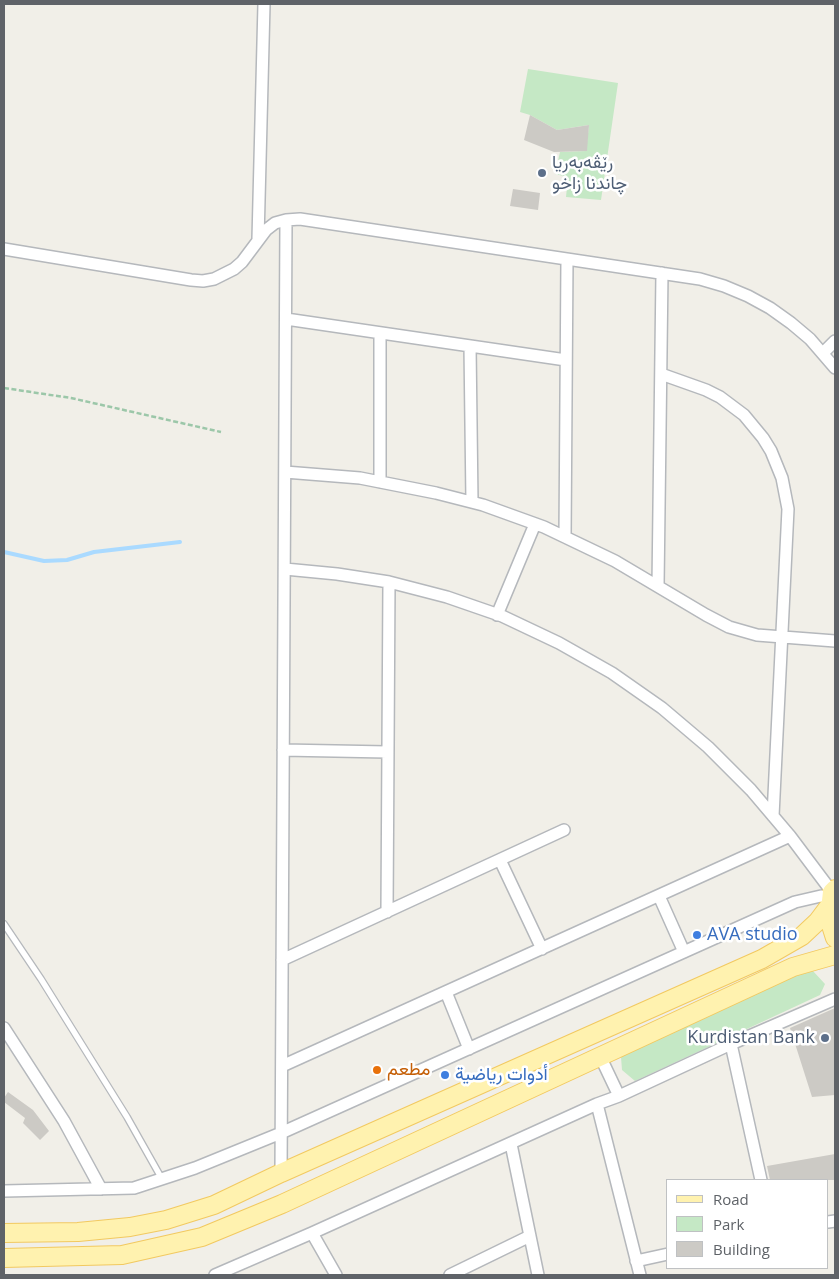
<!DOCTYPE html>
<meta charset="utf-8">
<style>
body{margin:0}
#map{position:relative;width:839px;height:1279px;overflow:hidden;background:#f1efe8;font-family:"Open Sans",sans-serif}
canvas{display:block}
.frame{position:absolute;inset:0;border:5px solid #5f6368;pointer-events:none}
.legend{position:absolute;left:666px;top:1179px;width:162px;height:90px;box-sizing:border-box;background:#fff;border:1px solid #bfc1c3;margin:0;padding:6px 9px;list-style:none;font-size:15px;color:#5f6368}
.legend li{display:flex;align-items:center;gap:10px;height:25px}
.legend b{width:25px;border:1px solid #bfc1c3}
</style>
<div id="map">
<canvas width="839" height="1279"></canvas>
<div class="frame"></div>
<ul class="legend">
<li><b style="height:6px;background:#fff2af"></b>Road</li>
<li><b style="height:14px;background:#c5e8c5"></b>Park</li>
<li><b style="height:14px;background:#cccac5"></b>Building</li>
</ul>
</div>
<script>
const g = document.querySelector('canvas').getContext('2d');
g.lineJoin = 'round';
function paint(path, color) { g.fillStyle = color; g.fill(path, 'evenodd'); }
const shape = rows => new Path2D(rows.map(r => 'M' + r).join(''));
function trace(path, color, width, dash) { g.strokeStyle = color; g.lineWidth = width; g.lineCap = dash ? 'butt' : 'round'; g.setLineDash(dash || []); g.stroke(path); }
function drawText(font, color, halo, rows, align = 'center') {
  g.font = font + ' "Open Sans",Vazirmatn,sans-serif'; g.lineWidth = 5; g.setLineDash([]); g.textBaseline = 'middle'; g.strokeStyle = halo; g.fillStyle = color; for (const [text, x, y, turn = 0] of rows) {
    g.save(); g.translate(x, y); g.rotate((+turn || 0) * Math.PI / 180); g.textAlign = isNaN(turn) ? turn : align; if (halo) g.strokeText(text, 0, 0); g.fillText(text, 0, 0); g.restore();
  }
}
paint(shape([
 [528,69,618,83,601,200,566,197,568,177,555,174,560,152,586,151,589,125,557,130,530,115,520,112],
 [813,971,825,984,820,995,635,1081,622,1070,621,1057,794,976]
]), '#c5e8c5');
trace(shape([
 [4,552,44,561,67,560,94,552,180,542]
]), '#aadaff', 4);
paint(shape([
 [530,115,557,130,589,125,587,151,554,152,524,140],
 [513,189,540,193,538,210,510,206],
 [835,1008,835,1095,812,1097,790,1028],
 [8,1092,33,1110,49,1131,40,1140,23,1123,25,1118,4,1102,4,1098],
 [835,1154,835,1180,770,1180,767,1166]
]), '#cccac5');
const service = shape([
 [4,924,41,979,127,1117,162,1179]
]);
const minor = shape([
 [258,239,264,4],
 [4,249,191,280,203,281,214,279,234,269,242,262,266,230,275,223,286,220,300,219,700,279,724,286,748,296,770,308,791,323,810,339,835,368],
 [286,319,566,360],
 [470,346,472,502],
 [823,353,835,341],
 [661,374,706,390,720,397,744,415,763,438,771,451,782,478,788,509,773,816],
 [285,472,360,478,436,493,483,505,544,527,615,561,706,615,729,627,757,635,835,641],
 [380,482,380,333],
 [565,537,567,259],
 [285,569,337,574,389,582,447,597,502,616,559,643,612,673,662,708,708,747,751,790,790,836,832,892],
 [658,586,662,273],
 [497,615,535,524],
 [283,750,387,752],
 [500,860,542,949],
 [659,896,684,952],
 [387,912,389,582],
 [282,960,564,830],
 [446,992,469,1049],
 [4,1028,64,1121,101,1189],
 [731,1044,761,1180],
 [600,1056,619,1096],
 [282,1066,790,836],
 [597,1104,640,1275],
 [511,1144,538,1275],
 [281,1173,286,220],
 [4,1191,134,1188,195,1168,281,1133,795,902,821,896,832,897],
 [828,1222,835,1221],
 [312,1233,336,1275],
 [636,1261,668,1254],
 [215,1275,312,1233,597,1104,619,1096,731,1044,835,999],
 [450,1275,530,1236]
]);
const primary = shape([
 [835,889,832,892,829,919,835,938],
 [4,1233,78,1232,130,1227,166,1220,214,1205,281,1173,762,959,802,936,818,921,830,905],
 [4,1258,122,1255,202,1237,282,1204,793,967,835,955]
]);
trace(service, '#b5b8bc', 8);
trace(minor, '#b5b8bc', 14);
trace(primary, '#f2c960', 20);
trace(shape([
 [4,388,71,398,221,432]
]), '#9cc7a9', 2.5, [5, 2.5]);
trace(service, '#fff', 5.5);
trace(minor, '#fff', 11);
trace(primary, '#fff2af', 18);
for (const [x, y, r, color] of [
 [542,173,5,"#5c6f8a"],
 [697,935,5,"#3f7fe0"],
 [825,1038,5,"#5c6f8a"],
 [377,1070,5,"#e8710a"],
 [445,1075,5,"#3f7fe0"]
]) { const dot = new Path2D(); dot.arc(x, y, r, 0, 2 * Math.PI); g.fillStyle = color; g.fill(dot); trace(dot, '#fff', 2); }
drawText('18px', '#4e5e75', '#fff', [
 ["رێڤه‌به‌ريا",552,163],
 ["چاندنا زاخو",552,184],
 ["Kurdistan Bank",815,1038,"right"]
], 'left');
drawText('18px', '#366cbe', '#fff', [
 ["AVA studio",707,935],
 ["أدوات رياضية",455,1075]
], 'left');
drawText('18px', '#c56008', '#fff', [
 ["مطعم",387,1070]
], 'left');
</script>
